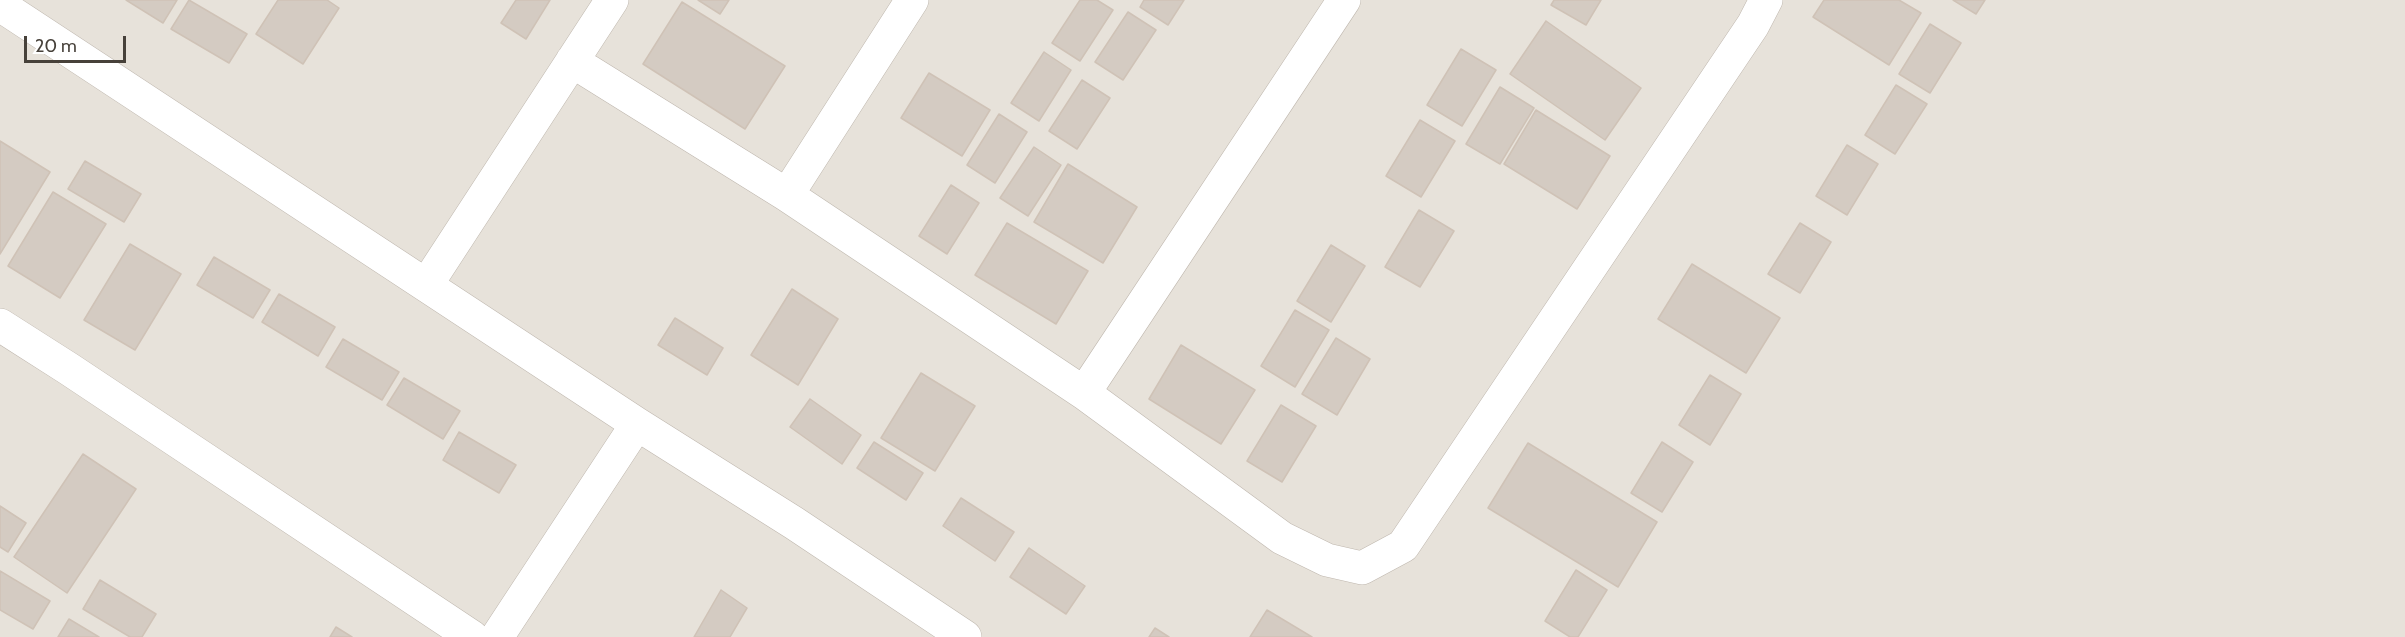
<!DOCTYPE html>
<style>
body{margin:0}
#map{position:relative;width:2405px;height:637px;overflow:hidden;background:#f4f0eb;font-family:Cabin,sans-serif}
canvas{display:block}
.scale{position:absolute;left:24px;top:36px;width:102px;height:27px;box-sizing:border-box;border:3px solid #47413a;border-top:0;padding-left:8px;font-size:18px;line-height:21px;white-space:nowrap;color:#47413a;-webkit-text-stroke:4px #fff;paint-order:stroke}
</style>
<div id="map">
<canvas width="2405" height="637"></canvas>
<div class="scale">20 m</div>
</div>
<script>
const g = document.querySelector('canvas').getContext('2d');
g.lineJoin = 'round';
function paint(path, color) { g.fillStyle = color; g.fill(path, 'evenodd'); }
const shape = rows => new Path2D(rows.map(r => 'M' + r).join(''));
function trace(path, color, width, dash) { g.strokeStyle = color; g.lineWidth = width; g.lineCap = dash ? 'butt' : 'round'; g.setLineDash(dash || []); g.stroke(path); }
paint(shape([
 [0,0,2405,0,2405,637,0,637]
]), '#e7e2da');
const building = shape([
 [126,0,177,0,163,23,126,0],
 [189,0,247,34,229,63,171,29,189,0],
 [278,0,327,0,339,8,303,64,256,34,278,0],
 [516,0,550,0,526,39,501,23,516,0],
 [698,0,729,0,720,14,698,0],
 [1080,0,1097,0,1113,10,1080,61,1052,43,1080,0],
 [1144,0,1184,0,1168,25,1140,7,1144,0],
 [1554,0,1601,0,1586,25,1551,5,1554,0],
 [1824,0,1899,0,1921,13,1889,65,1813,17,1824,0],
 [1953,0,1985,0,1976,14,1953,0],
 [682,2,785,66,745,129,643,64,682,2],
 [1128,12,1156,30,1123,80,1095,62,1128,12],
 [1546,21,1641,88,1605,140,1510,74,1546,21],
 [1930,24,1961,43,1930,93,1899,74,1930,24],
 [1461,49,1496,70,1462,126,1427,105,1461,49],
 [1044,52,1071,70,1039,121,1011,103,1044,52],
 [929,73,990,110,962,156,901,118,929,73],
 [1082,80,1110,98,1077,149,1049,131,1082,80],
 [1896,85,1927,104,1895,154,1865,135,1896,85],
 [1500,87,1534,108,1500,164,1466,144,1500,87],
 [1536,110,1610,156,1577,209,1504,164,1536,110],
 [999,114,1027,132,995,183,967,165,999,114],
 [1420,120,1455,141,1421,197,1386,176,1420,120],
 [0,141,50,172,0,254,0,141],
 [1847,145,1878,164,1847,215,1816,196,1847,145],
 [1034,147,1061,165,1028,216,1000,198,1034,147],
 [85,161,141,194,124,222,68,189,85,161],
 [1068,164,1137,207,1103,263,1034,222,1068,164],
 [951,185,979,203,947,254,919,236,951,185],
 [53,192,106,224,60,298,8,266,53,192],
 [1419,210,1454,231,1420,287,1385,267,1419,210],
 [1007,223,1088,271,1056,324,975,275,1007,223],
 [1800,223,1831,242,1800,293,1768,274,1800,223],
 [130,244,181,274,135,350,84,320,130,244],
 [1331,245,1365,266,1331,322,1297,301,1331,245],
 [214,257,270,290,253,318,197,285,214,257],
 [1692,264,1780,318,1746,373,1658,319,1692,264],
 [792,289,838,319,798,385,751,355,792,289],
 [279,294,335,327,318,356,262,322,279,294],
 [1295,310,1329,330,1295,387,1261,366,1295,310],
 [675,318,723,348,707,375,658,345,675,318],
 [1336,338,1370,359,1337,415,1302,394,1336,338],
 [343,339,399,372,382,400,326,367,343,339],
 [1181,345,1255,390,1221,444,1149,399,1181,345],
 [921,373,975,406,935,471,881,438,921,373],
 [1710,375,1741,394,1710,445,1679,425,1710,375],
 [404,378,460,411,443,439,387,405,404,378],
 [810,399,861,435,842,464,790,427,810,399],
 [1281,405,1316,426,1282,482,1247,461,1281,405],
 [459,432,516,465,499,493,443,460,459,432],
 [874,442,923,473,906,500,857,468,874,442],
 [1662,442,1693,462,1662,512,1631,493,1662,442],
 [1528,443,1657,522,1618,587,1488,508,1528,443],
 [83,454,136,489,67,593,14,557,83,454],
 [961,498,1014,532,995,561,943,526,961,498],
 [0,506,26,523,8,552,0,547,0,506],
 [1029,548,1085,586,1066,614,1010,577,1029,548],
 [1576,570,1607,590,1578,637,1570,637,1545,621,1576,570],
 [0,571,50,601,33,629,0,610,0,571],
 [100,580,156,614,142,637,130,637,83,609,100,580],
 [721,590,747,608,730,637,694,637,721,590],
 [1267,610,1312,637,1250,637,1267,610],
 [69,619,99,637,58,637,69,619],
 [336,627,352,637,330,637,336,627],
 [1155,628,1169,637,1149,637,1155,628]
]);
paint(building, '#d4cbc2');
trace(building, '#cfc2b6', 1.5);
const street = shape([
 [0,5,637,424,794,523,965,637],
 [572,61,787,195,1084,393,1282,538,1327,560,1362,568,1403,546,1753,25,1766,0],
 [787,195,912,0],
 [427,284,612,0],
 [0,325,69,369,472,637],
 [1084,393,1344,0],
 [497,637,637,424]
]);
trace(street, '#bfb7ae', 34);
trace(street, '#fff', 33);
</script>
